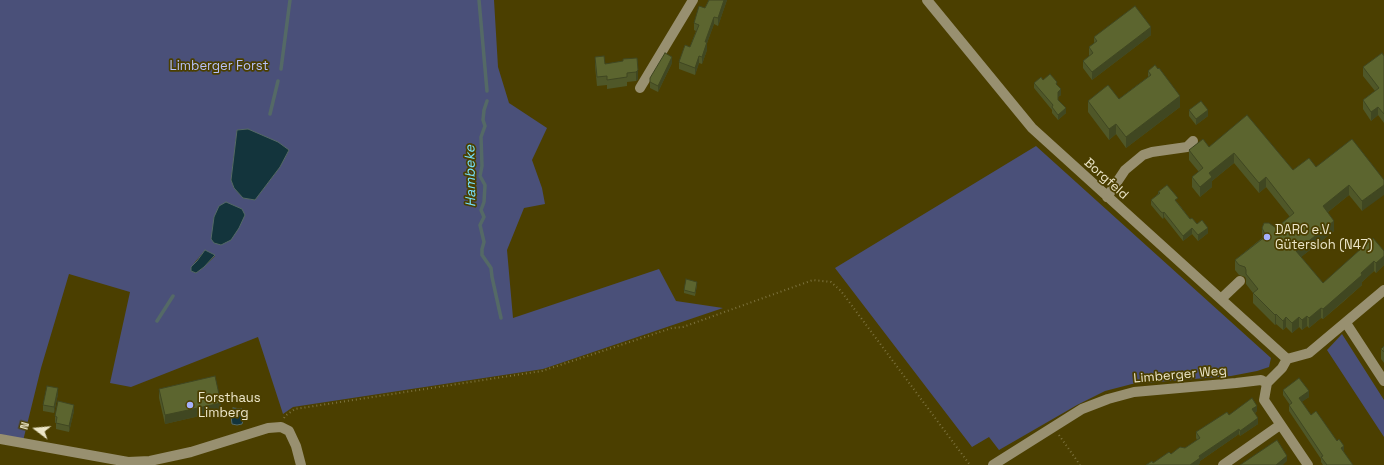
<!DOCTYPE html>
<meta charset="utf-8">
<style>
body{margin:0}
#map{position:relative;width:1384px;height:465px;overflow:hidden;background:#4b3f00;font-family:"Space Grotesk",sans-serif}
canvas{display:block}
.north{position:absolute;left:16px;top:409px;width:40px;height:40px;-webkit-text-stroke:3px #4b3f00;paint-order:stroke;rotate:286deg;font-size:11px;font-weight:700;line-height:16px;text-align:center;color:#ece6c9}
.north::after{content:'';display:block;margin:auto;width:14px;height:18px;background:#ece6c9;clip-path:polygon(50% 0,100% 100%,50% 72%,0 100%)}
</style>
<div id="map">
<canvas width="1384" height="465"></canvas>
<div class="north">N</div>
</div>
<script>
const g = document.querySelector('canvas').getContext('2d');
g.lineJoin = 'round';
function paint(path, color) { g.fillStyle = color; g.fill(path, 'evenodd'); }
const shape = rows => new Path2D(rows.map(r => 'M' + r).join(''));
function trace(path, color, width, dash) { g.strokeStyle = color; g.lineWidth = width; g.lineCap = dash ? 'butt' : 'round'; g.setLineDash(dash || []); g.stroke(path); }
function drawText(font, color, halo, rows, align = 'center') {
  g.font = font + ' "Space Grotesk",sans-serif'; g.lineWidth = 3.5; g.setLineDash([]); g.textBaseline = 'middle'; g.strokeStyle = halo; g.fillStyle = color; for (const [text, x, y, turn = 0] of rows) {
    g.save(); g.translate(x, y); g.rotate((+turn || 0) * Math.PI / 180); g.textAlign = isNaN(turn) ? turn : align; if (halo) g.strokeText(text, 0, 0); g.fillText(text, 0, 0); g.restore();
  }
}
paint(shape([
 [0,0,494,0,498,67,509,103,547,128,532,160,542,188,545,204,524,208,507,250,513,318,659,269,676,301,723,308,543,369,293,407,283,414,258,337,131,387,110,383,130,292,69,274,41,368,23,441,0,436],
 [248,129,289,150,280,167,255,200,243,198,234,188,231,180,237,130],
 [205,250,215,256,204,267,196,273,191,271,191,267],
 [1036,146,1271,358,1269,367,1257,371,1231,376,1132,384,1105,391,1077,405,999,450,989,437,972,447,835,268],
 [1342,334,1384,400,1384,437,1327,350]
]), '#4a5079');
const water = shape([
 [248,129,278,142,289,150,280,167,255,200,243,198,234,188,231,180,237,130,248,129],
 [226,202,242,209,245,215,239,228,231,240,221,245,214,243,211,239,214,217,219,206,226,202],
 [205,250,215,255,204,267,196,273,191,271,191,267,197,261,205,250],
 [233,408,242,409,245,413,242,424,237,425,232,424,231,416,233,408]
]);
paint(water, '#13343c');
trace(water, '#546966', 1);
trace(shape([
 [479,0,487,91],
 [281,69,290,0],
 [487,101,484,110,483,120,485,126,481,137,482,166,480,176,485,185,484,202,481,210,484,217,480,225,484,242,482,249,482,255,491,268,492,277,501,318],
 [270,114,278,81],
 [157,321,173,296]
]), '#546966', 3.5);
trace(shape([
 [284,418,285,416,295,409,542,371,672,328,683,327,813,280,831,282,841,291,970,465],
 [1059,435,1080,465]
]), '#7c723d', 2, [1, 3]);
trace(shape([
 [927,0,1032,128,1287,359],
 [640,88,693,0],
 [1107,197,1125,170,1143,155,1152,152,1187,147,1193,141],
 [1221,299,1240,281],
 [1346,323,1384,381],
 [1267,383,1282,368,1287,359,1309,353,1384,290],
 [1267,383,1264,400,1308,465],
 [0,439,128,462,150,461,191,452,268,428,281,427,289,431,296,446,301,465],
 [993,465,1082,409,1108,399,1134,392,1236,383,1261,380,1267,383],
 [1223,465,1280,425]
]), '#989070', 10);
paint(shape([
 [709,0,727,0,718,26,714,24,707,43,707,50,702,64,699,63,695,75,679,69,679,62,690,47,696,31,694,30,694,23,705,8],
 [1151,35,1092,80,1083,68,1083,61,1089,56,1089,47,1094,43,1094,37],
 [1384,56,1384,123,1378,115,1371,121,1363,109,1363,100,1375,91,1363,76,1363,67],
 [595,57,605,64,623,61,637,58,638,79,636,81,627,82,627,86,607,89,607,85,597,86,595,66],
 [672,63,658,92,650,88,650,78],
 [1148,71,1180,107,1126,148,1116,134,1109,140,1088,112,1088,101,1119,99,1148,77],
 [1043,80,1057,86,1061,95,1058,97,1058,100,1066,113,1058,120,1052,113,1052,110,1034,88,1034,83],
 [1189,110,1208,116,1196,125,1189,116],
 [1209,147,1293,170,1316,167,1384,180,1362,211,1349,195,1328,212,1334,231,1301,257,1323,283,1384,251,1384,265,1376,273,1374,271,1362,282,1362,285,1343,302,1323,319,1321,318,1309,328,1307,326,1302,330,1299,327,1292,333,1286,327,1283,330,1276,324,1275,325,1253,303,1253,293,1246,284,1246,279,1245,277,1239,275,1235,270,1235,260,1262,238,1262,228,1276,228,1290,217,1266,187,1259,193,1234,163,1212,181,1212,187,1200,197,1192,187,1192,177,1199,172,1189,160,1189,150],
 [1158,192,1178,203,1190,219,1208,233,1198,241,1192,234,1183,241,1164,217,1163,219,1161,217,1151,205,1151,200,1158,194],
 [697,285,695,296,684,293,684,290],
 [1384,346,1384,363,1381,359,1381,349],
 [159,389,221,411,165,424,159,398],
 [1283,390,1309,397,1301,402,1311,415,1344,451,1343,452,1353,465,1323,465,1321,462,1321,459,1289,411,1289,405,1290,405,1283,395],
 [58,394,54,413,43,411,43,405],
 [74,411,69,432,56,429,56,423,55,423,55,416],
 [1257,411,1255,413,1258,424,1240,436,1239,434,1200,461,1200,463,1198,465,1146,465,1153,463,1171,454,1185,448,1197,440,1196,438,1196,432,1229,415]
]), '#4f5728');
paint(shape([
 [724,0,727,0,718,26,718,18],
 [714,17,714,24,707,43,707,50,702,64,702,57,705,42],
 [1151,27,1151,35,1092,80,1092,72],
 [699,56,699,63,695,75,695,68],
 [672,57,672,63,658,92,658,86],
 [638,70,638,79,636,81,636,72],
 [1061,89,1061,95,1058,97,1058,92],
 [1180,96,1180,107,1126,148,1126,137],
 [1378,107,1378,115,1371,121,1371,112],
 [1066,108,1066,113,1058,120,1058,115],
 [1208,110,1208,116,1196,125,1196,119],
 [1116,124,1116,134,1109,140,1109,129],
 [1234,153,1234,163,1212,181,1212,187,1200,197,1200,187,1209,173],
 [1266,177,1266,187,1259,193,1259,183],
 [1349,185,1349,195,1323,216,1323,206],
 [1384,185,1384,195,1362,211,1362,201],
 [1164,212,1164,217,1163,219,1163,213],
 [1334,221,1334,231,1296,261,1296,251],
 [1192,228,1192,234,1183,241,1183,236],
 [1208,228,1208,233,1198,241,1198,235],
 [1384,256,1384,265,1376,273,1376,263],
 [1374,261,1374,271,1362,282,1362,285,1323,319,1323,309],
 [1321,308,1321,318,1309,328,1309,318],
 [1276,314,1276,324,1275,325,1275,315],
 [1307,316,1307,326,1302,330,1302,320],
 [1286,317,1286,327,1283,330,1283,321],
 [1299,317,1299,327,1292,333,1292,323],
 [58,388,58,394,54,413,54,407],
 [1309,391,1309,397,1299,404,1299,398],
 [221,403,221,411,165,424,165,415],
 [74,405,74,411,69,432,69,426],
 [1257,406,1257,411,1252,415,1252,409],
 [1258,418,1258,424,1240,436,1240,431],
 [1239,429,1239,434,1200,461,1200,463,1198,465,1190,465,1199,456],
 [1344,446,1344,451,1341,454,1341,448],
 [1287,456,1287,461,1283,465,1276,465]
]), '#404721');
const building = shape([
 [709,0,724,0,718,18,714,17,705,42,707,42,702,57,699,56,695,68,679,62,685,45,690,47,699,25,694,23,699,6,705,8,709,0],
 [1135,6,1151,27,1092,72,1083,61,1093,53,1089,47,1097,41,1094,37,1135,6],
 [665,53,672,57,658,86,650,82,650,78,665,53],
 [1382,53,1384,56,1384,114,1378,107,1371,112,1363,100,1379,88,1363,67,1382,53],
 [604,56,605,64,623,61,623,59,637,58,638,70,636,72,627,73,627,77,607,80,607,76,597,77,595,57,604,56],
 [1155,65,1158,69,1159,68,1180,96,1126,137,1116,124,1109,129,1088,101,1108,85,1119,99,1151,75,1148,71,1155,65],
 [1050,74,1057,82,1056,84,1061,89,1058,92,1058,100,1066,108,1058,115,1052,107,1053,105,1034,83,1041,77,1043,80,1050,74],
 [1201,101,1208,110,1196,119,1189,110,1201,101],
 [1247,115,1293,170,1309,158,1316,167,1352,139,1384,180,1384,185,1362,201,1349,185,1323,206,1334,221,1296,251,1323,283,1373,238,1384,251,1384,256,1376,263,1374,261,1361,273,1362,275,1323,309,1321,308,1309,318,1307,316,1302,320,1299,317,1292,323,1286,317,1283,321,1276,314,1275,315,1253,293,1258,289,1246,274,1246,270,1245,267,1239,265,1235,260,1266,236,1262,228,1264,223,1269,223,1276,228,1294,213,1266,177,1259,183,1234,153,1209,173,1212,177,1200,187,1192,177,1203,168,1189,150,1203,139,1209,147,1247,115],
 [1167,185,1178,198,1175,200,1190,219,1192,218,1197,224,1202,220,1208,228,1198,235,1192,228,1183,236,1164,212,1163,213,1161,212,1151,200,1160,193,1158,192,1167,185],
 [686,279,697,282,695,293,684,290,686,279],
 [1384,346,1384,352,1381,349,1384,346],
 [215,376,221,403,165,415,159,389,215,376],
 [1299,378,1309,391,1299,398,1311,415,1316,411,1337,441,1339,439,1344,446,1341,448,1353,465,1327,465,1321,457,1323,456,1289,405,1292,403,1283,390,1299,378],
 [47,386,58,388,54,407,43,405,47,386],
 [1252,398,1257,406,1252,409,1258,418,1240,431,1239,429,1199,456,1200,458,1190,465,1146,465,1152,461,1153,463,1169,452,1171,454,1180,447,1185,448,1200,438,1196,432,1227,412,1229,415,1252,398],
 [58,401,74,405,69,426,56,423,57,417,55,416,58,401],
 [1277,440,1287,456,1276,465,1240,465,1277,440]
]);
paint(building, '#5c652f');
trace(building, '#404721', 1);
for (const [x, y, r, color] of [
 [1267,237,4,"#a5b1fc"],
 [190,405,4,"#a5b1fc"]
]) { const dot = new Path2D(); dot.arc(x, y, r, 0, 2 * Math.PI); g.fillStyle = color; g.fill(dot); trace(dot, '#4b3f00', 1.5); }
drawText('13px', '#b7c1f9', '#4b3f00', [
 ["Limberger Forst",219,66]
]);
drawText('13px', '#ece6c9', '#4b3f00', [
 ["Borgfeld",1106,179,42],
 ["Limberger Weg",1180,375,-5]
]);
drawText('13px', '#ece6c9', '#4b3f00', [
 ["DARC e.V.",1275,230],
 ["Gütersloh (N47)",1275,245],
 ["Forsthaus",198,398],
 ["Limberg",198,413]
], 'left');
drawText('italic 14px', '#76e2fe', '#4b3f00', [
 ["Hambeke",471,176,-91]
]);
</script>
